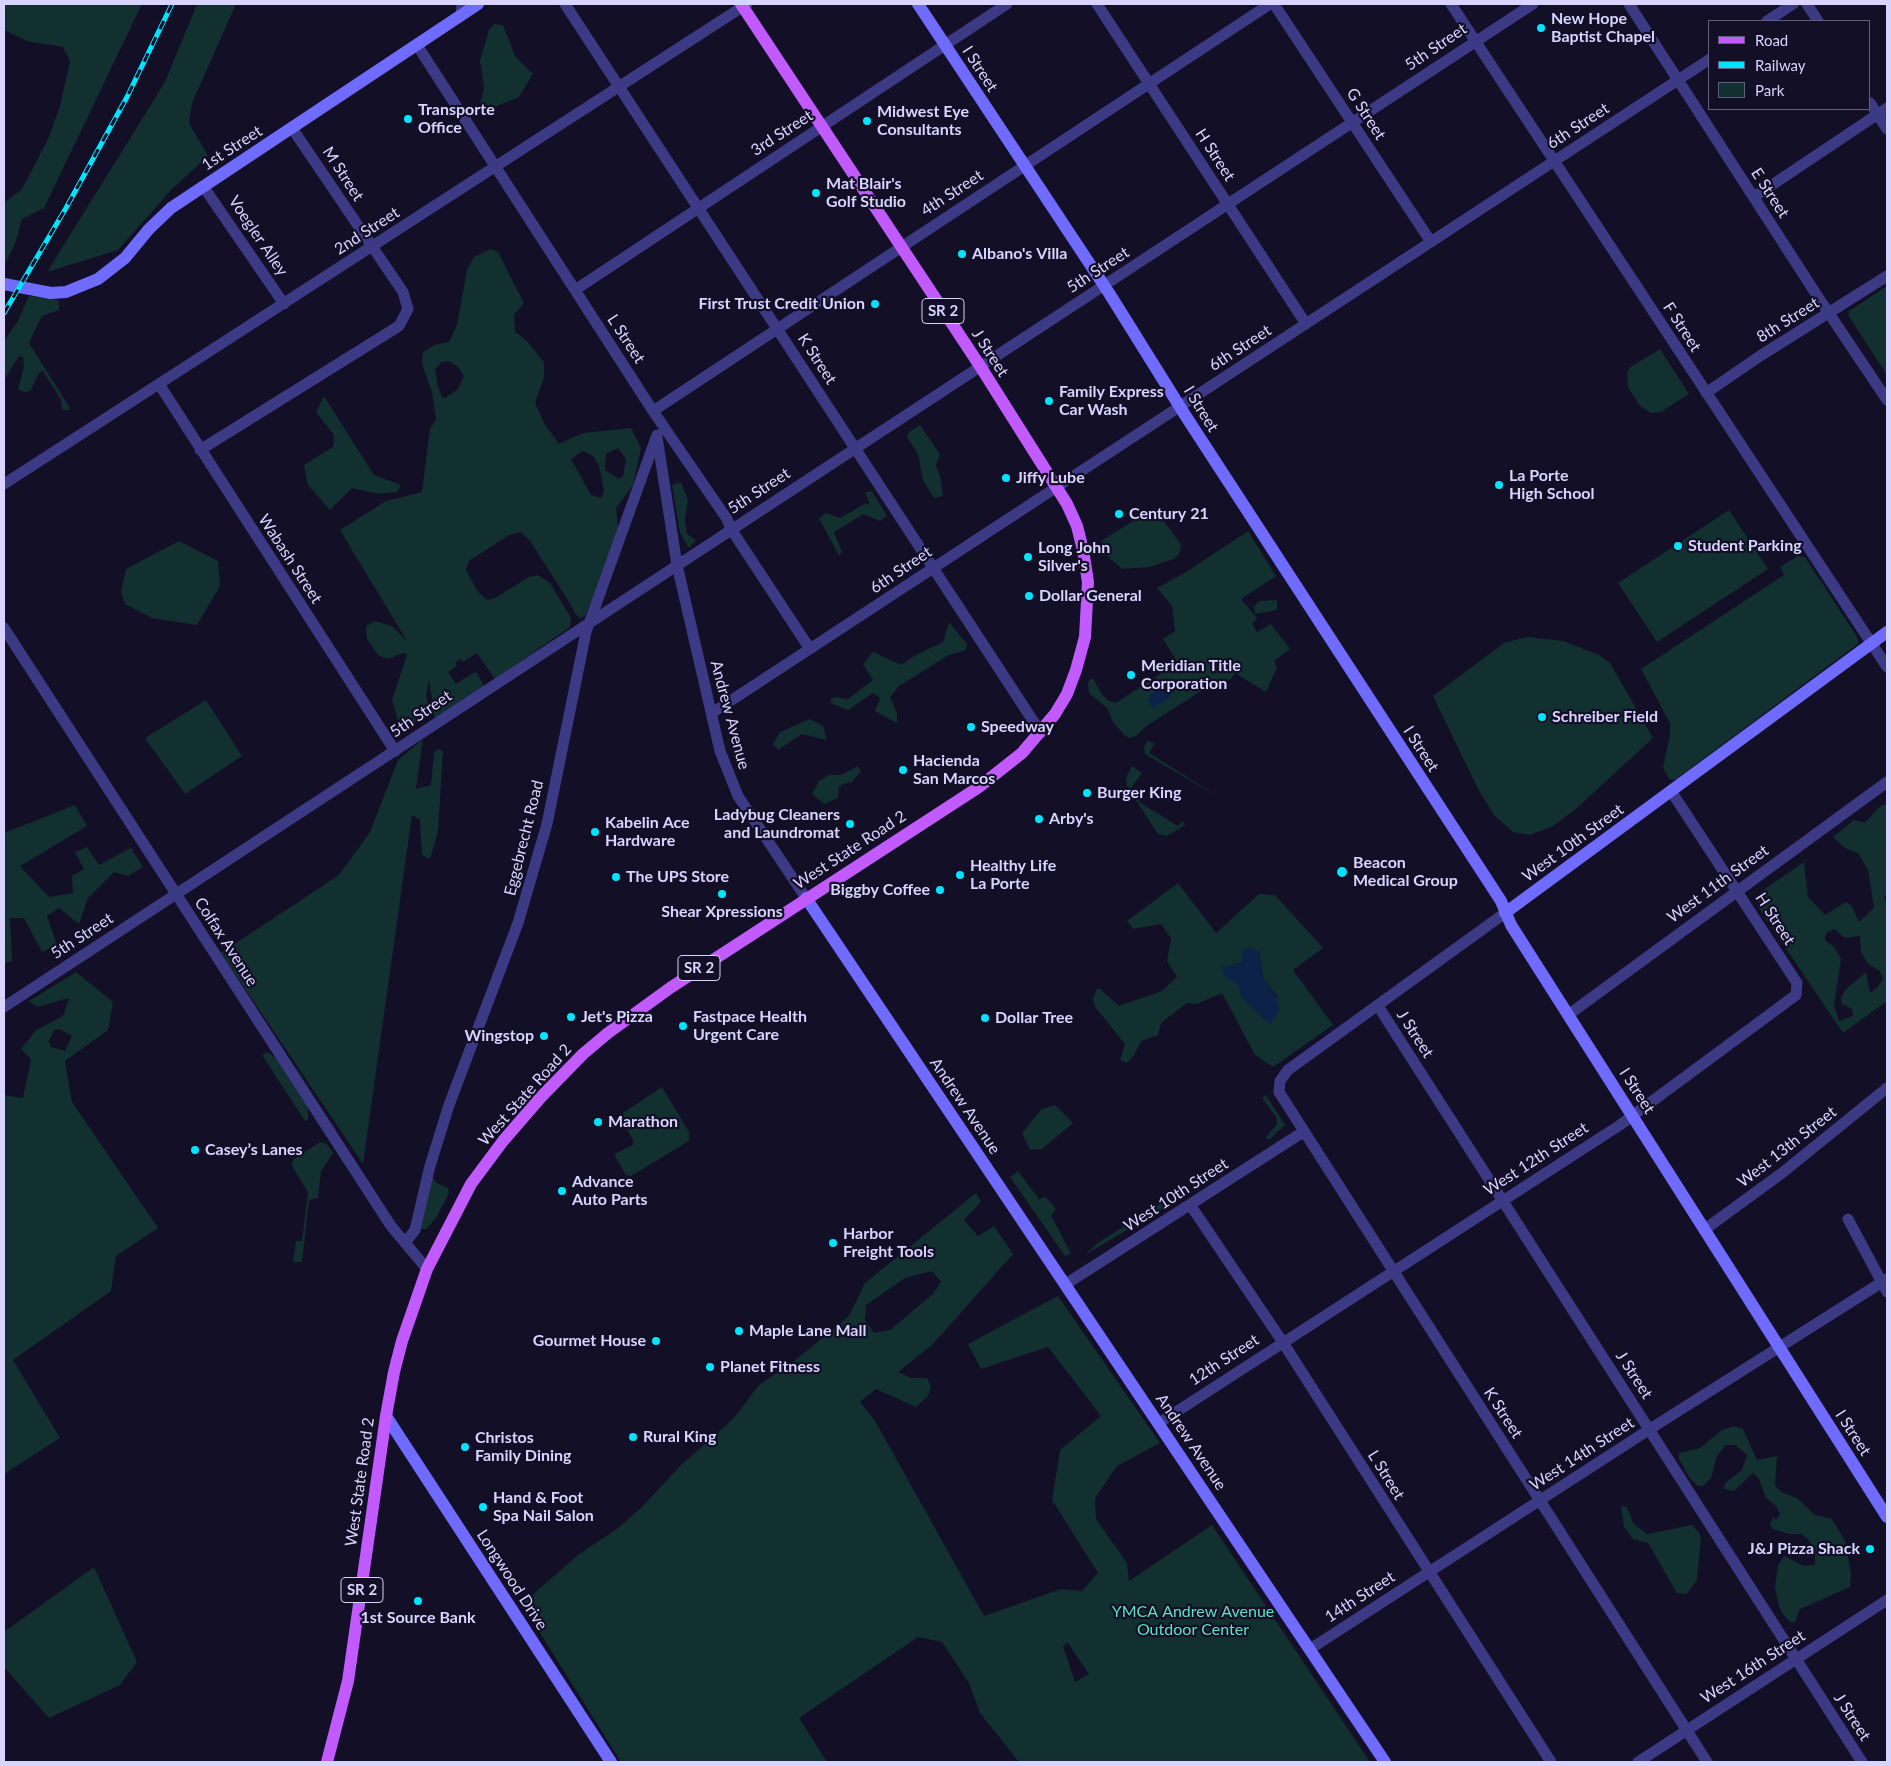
<!DOCTYPE html>
<meta charset="utf-8">
<style>
body{margin:0}
#map{position:relative;width:1891px;height:1766px;overflow:hidden;background:#130f26;font-family:Lato,sans-serif}
canvas{display:block}
.frame{position:absolute;inset:0;border:5px solid #d9d4ff;pointer-events:none}
.legend{position:absolute;left:1708px;top:20px;width:162px;height:90px;box-sizing:border-box;background:#130f26;border:1px solid #625e7d;margin:0;padding:6px 9px;list-style:none;font-size:15px;color:#d9d4ff}
.legend li{display:flex;align-items:center;gap:10px;height:25px}
.legend b{width:25px;border:1px solid #625e7d}
</style>
<div id="map">
<canvas width="1891" height="1766"></canvas>
<div class="frame"></div>
<ul class="legend">
<li><b style="height:6px;background:#c25bff"></b>Road</li>
<li><b style="height:6px;background:#00e5ff"></b>Railway</li>
<li><b style="height:14px;background:#12302f"></b>Park</li>
</ul>
</div>
<script>
const g = document.querySelector('canvas').getContext('2d');
g.lineJoin = 'round';
function paint(path, color) { g.fillStyle = color; g.fill(path, 'evenodd'); }
const shape = rows => new Path2D(rows.map(r => 'M' + r).join(''));
function trace(path, color, width, dash) { g.strokeStyle = color; g.lineWidth = width; g.lineCap = dash ? 'butt' : 'round'; g.setLineDash(dash || []); g.stroke(path); }
function drawText(font, color, halo, rows, align = 'center') {
  g.font = font + ' Lato,sans-serif'; g.lineWidth = 4.5; g.setLineDash([]); g.textBaseline = 'middle'; g.strokeStyle = halo; g.fillStyle = color; for (const [text, x, y, turn = 0] of rows) {
    g.save(); g.translate(x, y); g.rotate((+turn || 0) * Math.PI / 180); g.textAlign = isNaN(turn) ? turn : align; if (halo) g.strokeText(text, 0, 0); g.fillText(text, 0, 0); g.restore();
  }
}
paint(shape([
 [4,4,142,4,44,208,22,219,15,244,4,266,4,203,22,189,48,139,60,106,70,61,63,47,27,41,4,30],
 [197,4,236,4,192,103,189,123,208,156,172,189,118,250,47,272,165,82],
 [494,24,503,25,515,56,533,74,519,97,485,111,480,104,484,88,480,60,489,30],
 [491,249,498,252,524,303,514,315,515,332,525,339,544,362,544,377,535,403,544,423,559,444,583,433,631,428,641,448,633,485,616,508,618,527,607,563,585,616,580,618,576,615,566,597,530,541,521,532,509,535,469,561,466,570,478,592,487,600,495,598,529,577,538,575,550,583,571,618,570,627,495,679,477,653,463,662,460,659,455,663,457,666,448,672,456,684,475,672,477,673,484,686,435,720,429,679,426,696,430,710,414,724,400,727,392,700,407,655,403,653,388,659,378,655,367,639,366,626,375,621,392,626,407,641,340,530,386,501,422,492,430,428,436,420,432,392,422,364,423,352,434,345,449,342,457,325,467,270,474,257],
 [449,361,458,367,464,376,458,389,445,398,442,397,438,387,435,369,442,362],
 [618,448,626,459,623,476,619,479,605,470,606,454],
 [583,451,593,456,599,466,604,490,602,498,591,495,571,459],
 [1887,286,1887,375,1848,315,1849,311],
 [29,296,47,297,59,301,59,310,42,316,29,343,70,408,69,410,62,410,61,400,43,371,39,373,30,391,24,392,18,389,24,367,23,357,19,356,4,380,4,341,18,321],
 [1660,349,1689,394,1661,412,1651,413,1640,406,1628,387,1627,374,1629,368],
 [324,396,374,475,401,485,397,492,379,494,352,488,330,510,308,485,304,465,333,447,334,435,316,412],
 [920,425,940,454,936,466,940,476,943,496,934,498,923,480,918,454,907,437,909,432],
 [681,482,688,500,685,520,687,534,696,540,689,548,680,533,672,485],
 [872,491,887,516,880,521,864,514,834,532,842,552,839,556,819,518,826,513,840,518,866,503,870,505,865,492],
 [1154,508,1181,544,1180,553,1174,559,1149,567,1123,569,1109,558,1101,541],
 [1729,510,1768,569,1657,642,1618,583],
 [1248,531,1276,576,1241,599,1257,618,1252,624,1257,632,1271,624,1290,649,1274,661,1277,668,1266,692,1235,673,1230,680,1221,679,1215,682,1145,727,1136,736,1129,738,1124,735,1113,722,1107,708,1089,693,1088,682,1093,678,1102,695,1109,701,1116,703,1163,672,1174,670,1178,663,1163,639,1175,631,1172,606,1157,588,1186,572],
 [179,541,218,561,220,586,197,625,152,618,125,604,121,592,126,569],
 [1798,556,1805,557,1856,635,1859,643,1675,780,1669,779,1663,767,1670,735,1670,723,1641,669,1784,575,1780,567],
 [1277,600,1277,610,1255,614,1254,607,1259,601],
 [949,622,967,644,966,650,949,655,899,686,890,697,897,713,897,723,875,711,880,698,873,693,848,710,832,704,830,700,835,697,848,699,873,680,863,664,873,652,901,665,916,655,943,642],
 [1527,637,1563,641,1599,655,1610,663,1653,738,1577,808,1553,826,1530,835,1513,832,1494,815,1478,789,1433,696,1504,643],
 [206,700,242,756,185,794,145,738],
 [810,719,823,726,827,740,802,734,778,750,773,744,780,732],
 [423,739,416,789,431,785,434,753,438,749,443,751,438,832,430,859,422,855,420,820,412,815,363,1164,221,953,339,875,370,832,398,760],
 [1147,741,1155,743,1149,753,1224,800,1145,754,1144,747],
 [858,766,861,771,852,782,843,784,839,787,838,798,824,804,812,794,819,781,829,775,841,775],
 [1132,766,1142,773,1131,788,1142,795,1139,802,1178,826,1182,821,1185,825,1167,836,1158,834,1127,786,1126,778],
 [1887,803,1887,894,1884,897,1887,906,1887,1001,1843,1033,1758,907,1759,893,1804,862,1808,897,1825,915,1846,902,1851,905,1859,922,1874,908,1868,870,1858,853,1845,848,1833,837,1854,820,1865,823,1879,807],
 [1834,929,1845,938,1860,936,1861,952,1868,964,1880,971,1883,979,1877,988,1870,993,1866,972,1845,990,1841,998,1842,1004,1852,1009,1853,1016,1839,1021,1834,1005,1841,959,1835,948,1825,940,1826,933],
 [75,805,87,826,20,866,49,897,73,893,72,876,84,869,75,852,87,847,99,865,131,848,143,867,128,876,114,872,88,898,79,924,59,908,47,916,57,945,42,952,24,918,10,918,12,961,4,963,4,833],
 [1178,883,1216,933,1259,894,1275,895,1323,948,1293,970,1333,1025,1273,1067,1255,1055,1222,993,1197,1004,1187,1003,1161,1023,1158,1035,1141,1041,1134,1055,1127,1063,1120,1060,1125,1044,1095,1007,1093,999,1096,990,1099,988,1119,1006,1162,991,1177,977,1167,961,1171,938,1161,924,1133,929,1127,921],
 [1259,952,1263,978,1277,996,1270,1024,1242,998,1239,986,1222,968,1242,962],
 [76,972,113,1002,108,1030,65,1061,72,1102,158,1228,116,1256,111,1291,13,1360,60,1438,4,1474,4,1095,23,1098,31,1059,21,1049,36,1030,63,1016,69,998,37,1007,29,1001],
 [59,1029,72,1036,65,1051,51,1047,49,1041,54,1030],
 [267,1052,276,1058,308,1108,308,1120,305,1121,262,1055],
 [662,1087,689,1132,689,1141,631,1176,626,1175,614,1154,633,1145,633,1140,623,1122,623,1113],
 [1266,1095,1285,1125,1269,1140,1266,1137,1277,1124,1276,1117,1262,1098],
 [1055,1105,1073,1123,1042,1149,1030,1150,1022,1133,1042,1109],
 [320,1142,327,1144,333,1153,321,1171,318,1198,309,1200,302,1262,293,1262,296,1241,302,1241,308,1192,293,1168,292,1163,294,1159],
 [1018,1171,1039,1199,1045,1197,1053,1205,1056,1210,1051,1215,1071,1254,1065,1256,1010,1177],
 [432,1177,437,1183,448,1188,449,1193,436,1218,426,1229,421,1229],
 [976,1193,981,1202,964,1220,978,1236,994,1226,1013,1254,933,1344,898,1372,911,1378,927,1378,931,1387,928,1396,916,1407,876,1389,860,1402,874,1419,984,1616,1061,1589,1082,1591,1098,1573,1052,1500,1060,1450,1101,1416,1048,1347,981,1369,968,1344,1058,1296,1160,1443,1117,1466,1095,1498,1096,1519,1127,1563,1129,1581,1212,1525,1370,1762,1019,1762,980,1713,969,1683,942,1642,918,1637,799,1718,827,1762,621,1762,522,1604,578,1555,617,1529,643,1506,680,1466,734,1418,759,1385,793,1362,849,1316,865,1283],
 [932,1271,941,1282,933,1294,890,1330,874,1333,865,1320,866,1305,905,1278],
 [1068,1643,1089,1674,1075,1682,1063,1646],
 [1166,1200,1169,1205,1085,1255,1099,1242],
 [1734,1426,1743,1429,1757,1460,1777,1456,1775,1485,1781,1492,1797,1498,1815,1515,1832,1519,1845,1541,1851,1574,1850,1587,1800,1609,1795,1622,1790,1622,1783,1614,1779,1607,1775,1587,1778,1565,1784,1556,1804,1566,1815,1565,1815,1556,1809,1540,1801,1534,1788,1534,1773,1529,1770,1525,1773,1517,1776,1520,1780,1514,1776,1506,1766,1498,1759,1479,1753,1473,1734,1491,1724,1489,1725,1483,1742,1470,1747,1455,1735,1445,1726,1445,1717,1456,1711,1478,1703,1486,1698,1486,1689,1477,1679,1459,1679,1453,1700,1448,1722,1430],
 [1621,1506,1627,1507,1633,1523,1647,1534,1692,1525,1699,1532,1701,1539,1697,1580,1687,1594,1677,1593,1648,1543,1633,1539,1624,1527],
 [94,1567,137,1662,120,1685,49,1718,4,1667,4,1632]
]), '#12302f');
paint(shape([
 [1163,686,1170,692,1170,697,1153,708,1148,701,1151,694],
 [1248,947,1259,952,1263,978,1276,996,1279,1012,1270,1024,1242,998,1239,986,1224,975,1222,968,1242,962,1242,950]
]), '#0c2248');
trace(shape([
 [565,4,1041,733],
 [1097,4,1306,324],
 [1274,4,1431,242],
 [1451,4,1887,667],
 [1629,4,1818,297,1887,400],
 [1807,4,1818,21],
 [461,15,462,4],
 [1767,21,1793,4],
 [417,45,653,411,727,519,731,529,810,649],
 [1870,103,1887,129],
 [203,186,284,304],
 [1754,197,1887,108],
 [575,290,1007,4],
 [159,384,395,751],
 [1706,393,1760,356,1887,276],
 [653,411,1270,4],
 [657,437,677,565,720,751,738,796,806,898],
 [200,450,399,326,408,309,403,292,292,128],
 [4,484,747,4],
 [4,628,391,1226,427,1269],
 [712,713,1710,59],
 [1505,913,1288,1070,1280,1081,1279,1092,1707,1762],
 [1378,1006,1862,1762],
 [4,1007,1533,4],
 [1568,1015,1887,782],
 [1191,1206,1282,1341,1551,1762],
 [1848,1219,1887,1292],
 [1704,1230,1782,1173,1887,1088],
 [405,1243,415,1230,430,1166,449,1105,518,923,547,824,586,632,657,435],
 [1066,1284,1303,1132],
 [1159,1423,1620,1125,1796,995,1797,983,1671,791],
 [1310,1649,1650,1429,1887,1279],
 [1638,1762,1887,1600]
]), '#3d3a85', 11);
trace(shape([
 [918,4,1109,293,1185,415,1501,901,1511,925,1887,1517],
 [4,284,51,293,66,292,98,279,125,258,149,229,171,208,478,4],
 [806,898,1385,1762],
 [1505,913,1887,632],
 [386,1416,611,1762]
]), '#6f6bff', 12);
trace(shape([
 [327,1762,348,1681,386,1416,394,1372,402,1341,427,1269,471,1184,503,1141,541,1097,583,1054,608,1033,670,988,979,787,1022,753,1055,714,1067,694,1076,670,1085,637,1088,582,1083,550,1077,526,1067,504,980,366,741,4]
]), '#c25bff', 12);
const rail = shape([
 [4,313,66,208,127,97,172,4]
]);
trace(rail, '#00e5ff', 5);
trace(rail, '#130f26', 3, [9]);
for (const [x, y, r, color] of [
 [1541,28,5,"#00e5ff"],
 [408,119,5,"#00e5ff"],
 [867,121,5,"#00e5ff"],
 [816,193,5,"#00e5ff"],
 [962,254,5,"#00e5ff"],
 [875,304,5,"#00e5ff"],
 [1049,401,5,"#00e5ff"],
 [1006,478,5,"#00e5ff"],
 [1499,485,5,"#00e5ff"],
 [1119,514,5,"#00e5ff"],
 [1678,546,5,"#00e5ff"],
 [1028,557,5,"#00e5ff"],
 [1029,596,5,"#00e5ff"],
 [1131,675,5,"#00e5ff"],
 [1542,717,5,"#00e5ff"],
 [971,727,5,"#00e5ff"],
 [903,770,5,"#00e5ff"],
 [1087,793,5,"#00e5ff"],
 [1039,819,5,"#00e5ff"],
 [850,824,5,"#00e5ff"],
 [595,832,5,"#00e5ff"],
 [1342,872,6,"#00e5ff"],
 [960,875,5,"#00e5ff"],
 [616,877,5,"#00e5ff"],
 [940,890,5,"#00e5ff"],
 [722,894,5,"#00e5ff"],
 [571,1017,5,"#00e5ff"],
 [985,1018,5,"#00e5ff"],
 [683,1026,5,"#00e5ff"],
 [544,1036,5,"#00e5ff"],
 [598,1122,5,"#00e5ff"],
 [195,1150,5,"#00e5ff"],
 [562,1191,5,"#00e5ff"],
 [833,1243,5,"#00e5ff"],
 [739,1331,5,"#00e5ff"],
 [656,1341,5,"#00e5ff"],
 [710,1367,5,"#00e5ff"],
 [633,1437,5,"#00e5ff"],
 [465,1447,5,"#00e5ff"],
 [483,1507,5,"#00e5ff"],
 [1870,1549,5,"#00e5ff"],
 [418,1601,5,"#00e5ff"]
]) { const dot = new Path2D(); dot.arc(x, y, r, 0, 2 * Math.PI); g.fillStyle = color; g.fill(dot); trace(dot, '#130f26', 2); }
for (const [x, y, w] of [
 [943,311,42],
 [699,968,42],
 [362,1590,42]
]) { const box = new Path2D(); box.roundRect(x - w / 2, y - 12.5, w, 25, 4); g.fillStyle = '#130f26'; g.fill(box); trace(box, '#d9d4ff', 1); }
drawText('bold 15px', '#d9d4ff', null, [
 ["SR 2",943,311],
 ["SR 2",699,968],
 ["SR 2",362,1590]
]);
drawText('bold 16px', '#d9d4ff', '#130f26', [
 ["New Hope",1551,19],
 ["Baptist Chapel",1551,37],
 ["Transporte",418,110],
 ["Office",418,128],
 ["Midwest Eye",877,112],
 ["Consultants",877,130],
 ["Mat Blair's",826,184],
 ["Golf Studio",826,202],
 ["Albano's Villa",972,254],
 ["First Trust Credit Union",865,304,"right"],
 ["Family Express",1059,392],
 ["Car Wash",1059,410],
 ["La Porte",1509,476],
 ["High School",1509,494],
 ["Jiffy Lube",1016,478],
 ["Century 21",1129,514],
 ["Student Parking",1688,546],
 ["Long John",1038,548],
 ["Silver's",1038,566],
 ["Dollar General",1039,596],
 ["Meridian Title",1141,666],
 ["Corporation",1141,684],
 ["Schreiber Field",1552,717],
 ["Speedway",981,727],
 ["Hacienda",913,761],
 ["San Marcos",913,779],
 ["Burger King",1097,793],
 ["Ladybug Cleaners",840,815,"right"],
 ["and Laundromat",840,833,"right"],
 ["Arby's",1049,819],
 ["Kabelin Ace",605,823],
 ["Hardware",605,841],
 ["Beacon",1353,863],
 ["Medical Group",1353,881],
 ["Healthy Life",970,866],
 ["La Porte",970,884],
 ["The UPS Store",626,877],
 ["Biggby Coffee",930,890,"right"],
 ["Shear Xpressions",722,912,"center"],
 ["Jet's Pizza",581,1017],
 ["Fastpace Health",693,1017],
 ["Urgent Care",693,1035],
 ["Dollar Tree",995,1018],
 ["Wingstop",534,1036,"right"],
 ["Marathon",608,1122],
 ["Casey’s Lanes",205,1150],
 ["Advance",572,1182],
 ["Auto Parts",572,1200],
 ["Harbor",843,1234],
 ["Freight Tools",843,1252],
 ["Maple Lane Mall",749,1331],
 ["Gourmet House",646,1341,"right"],
 ["Planet Fitness",720,1367],
 ["Rural King",643,1437],
 ["Christos",475,1438],
 ["Family Dining",475,1456],
 ["Hand & Foot",493,1498],
 ["Spa Nail Salon",493,1516],
 ["J&J Pizza Shack",1860,1549,"right"],
 ["1st Source Bank",418,1618,"center"]
], 'left');
drawText('16px', '#d9d4ff', '#130f26', [
 ["5th Street",1436,47,-34],
 ["I Street",980,69,57],
 ["G Street",1366,114,57],
 ["6th Street",1578,126,-33],
 ["3rd Street",782,133,-33],
 ["1st Street",232,148,-33],
 ["H Street",1215,155,57],
 ["M Street",343,174,57],
 ["4th Street",952,193,-33],
 ["E Street",1770,193,57],
 ["2nd Street",367,231,-33],
 ["Voegler Alley",258,236,56],
 ["5th Street",1098,270,-33],
 ["8th Street",1788,320,-32],
 ["F Street",1682,327,57],
 ["L Street",626,339,57],
 ["6th Street",1240,348,-33],
 ["J Street",990,353,57],
 ["K Street",817,359,57],
 ["I Street",1201,409,58],
 ["5th Street",759,491,-33],
 ["Wabash Street",290,559,57],
 ["6th Street",901,570,-34],
 ["5th Street",421,714,-34],
 ["Andrew Avenue",730,715,75],
 ["I Street",1421,749,57],
 ["Eggebrecht Road",524,838,-76],
 ["West 10th Street",1573,843,-36],
 ["West State Road 2",850,850,-33],
 ["West 11th Street",1718,884,-36],
 ["H Street",1775,919,57],
 ["5th Street",82,936,-33],
 ["Colfax Avenue",226,942,57],
 ["J Street",1415,1034,57],
 ["I Street",1637,1091,57],
 ["West State Road 2",525,1095,-48],
 ["Andrew Avenue",965,1106,56],
 ["West 13th Street",1787,1147,-38],
 ["West 12th Street",1536,1159,-33],
 ["West 10th Street",1176,1195,-33],
 ["12th Street",1224,1360,-33],
 ["J Street",1634,1375,57],
 ["K Street",1503,1413,57],
 ["I Street",1853,1433,57],
 ["Andrew Avenue",1191,1442,56],
 ["West 14th Street",1582,1454,-33],
 ["L Street",1386,1475,58],
 ["West State Road 2",360,1482,-82],
 ["Longwood Drive",512,1580,57],
 ["14th Street",1360,1597,-33],
 ["West 16th Street",1753,1667,-33],
 ["J Street",1852,1717,57]
]);
drawText('16px', '#5fe0c0', '#130f26', [
 ["YMCA Andrew Avenue",1193,1612],
 ["Outdoor Center",1193,1630]
]);
</script>
